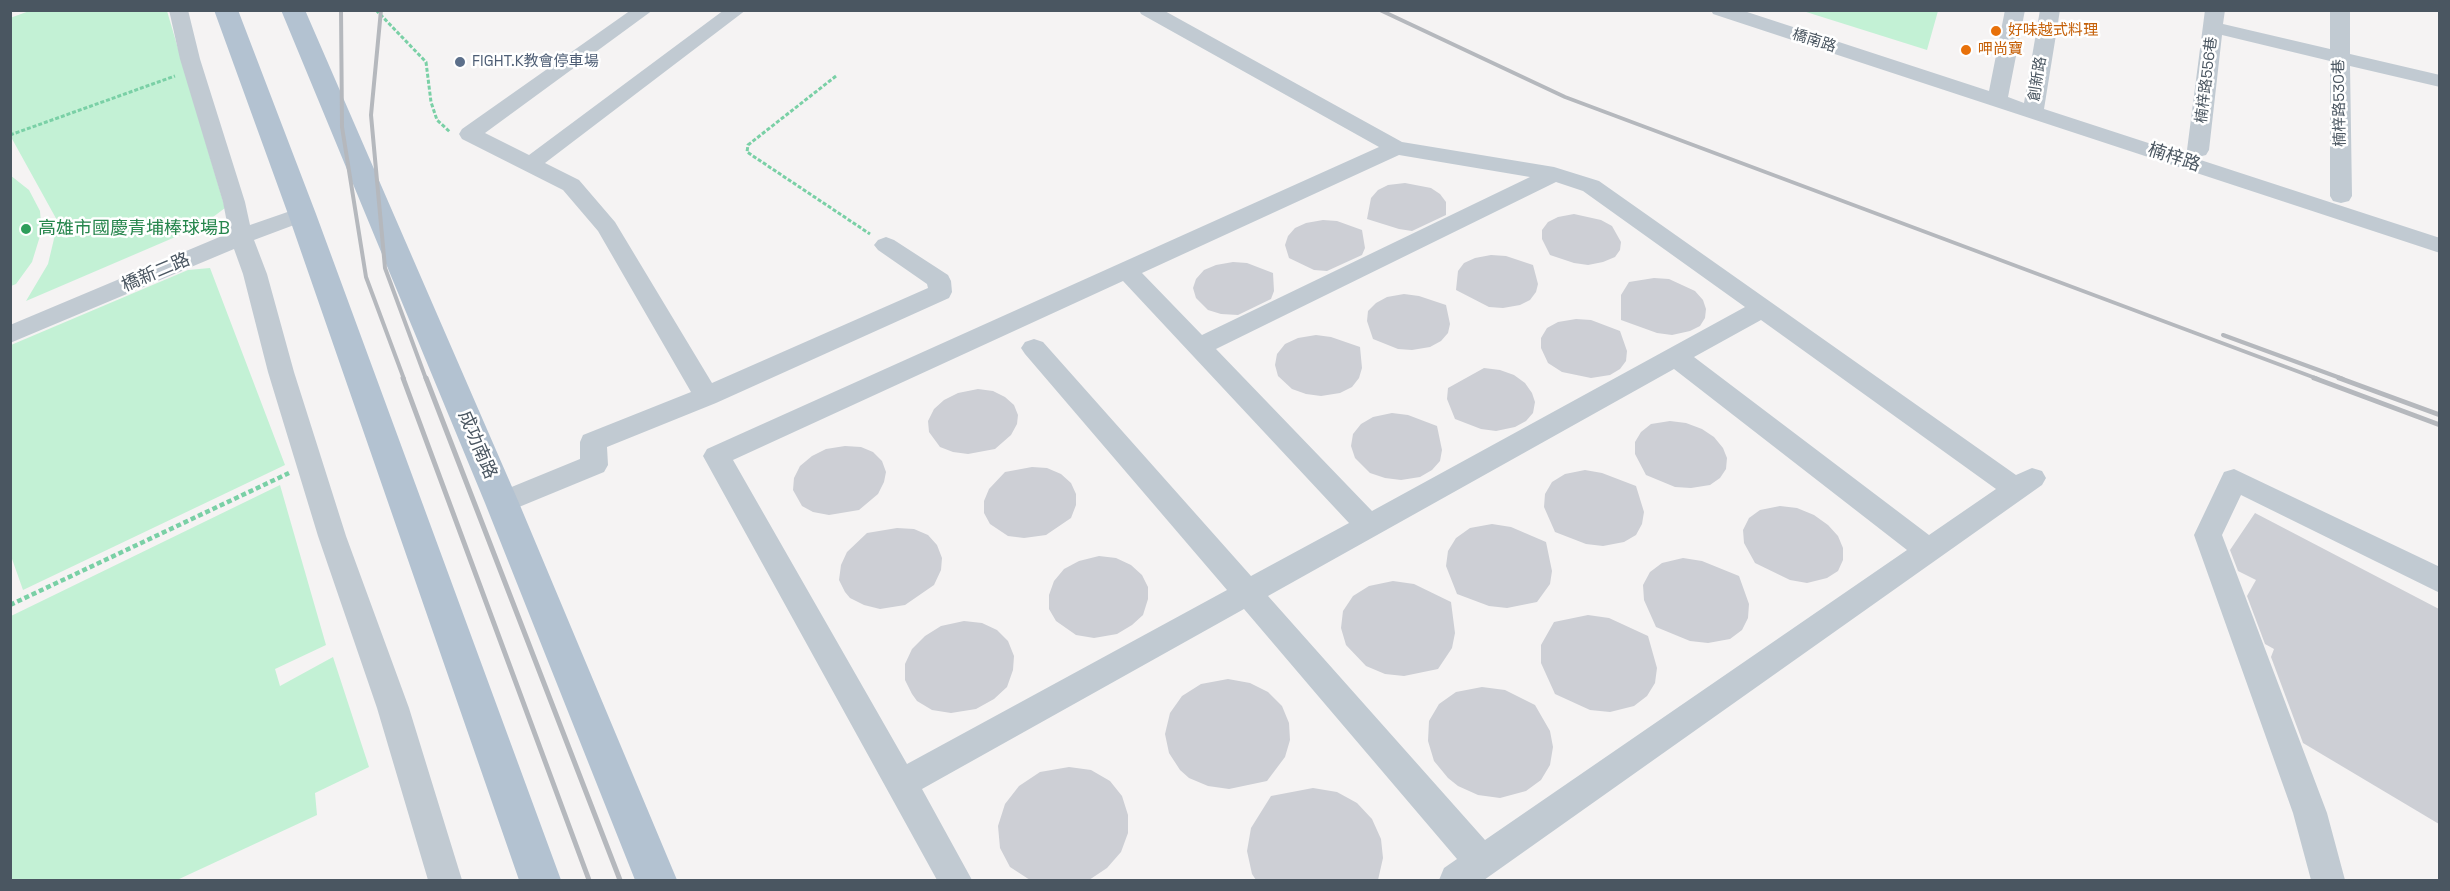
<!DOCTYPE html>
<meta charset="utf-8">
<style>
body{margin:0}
#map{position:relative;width:2450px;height:891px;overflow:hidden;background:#f5f3f3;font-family:"Space Grotesk",sans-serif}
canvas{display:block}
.frame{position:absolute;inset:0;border:12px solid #4a5661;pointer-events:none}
</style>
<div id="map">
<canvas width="2450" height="891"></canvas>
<div class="frame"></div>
</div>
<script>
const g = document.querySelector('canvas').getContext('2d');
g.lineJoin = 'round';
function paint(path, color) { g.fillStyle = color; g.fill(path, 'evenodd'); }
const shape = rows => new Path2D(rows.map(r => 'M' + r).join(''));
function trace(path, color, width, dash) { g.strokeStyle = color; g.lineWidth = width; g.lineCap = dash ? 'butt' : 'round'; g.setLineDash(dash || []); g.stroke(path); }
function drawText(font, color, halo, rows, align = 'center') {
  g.font = font + ' "Space Grotesk","Noto Sans TC",sans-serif'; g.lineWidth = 5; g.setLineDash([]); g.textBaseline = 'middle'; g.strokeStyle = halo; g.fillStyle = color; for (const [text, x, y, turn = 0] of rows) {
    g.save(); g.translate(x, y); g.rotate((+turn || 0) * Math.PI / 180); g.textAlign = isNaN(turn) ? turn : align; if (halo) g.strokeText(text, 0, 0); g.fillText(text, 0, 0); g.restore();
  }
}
paint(shape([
 [32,10,167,11,225,208,201,226,26,301,48,264,58,222,11,137,10,18],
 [1803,11,1938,11,1927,50],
 [10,175,29,190,40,211,41,223,40,236,32,262,16,284,11,286],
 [210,268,285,465,23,590,11,556,11,345,188,270],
 [280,485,326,645,275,669,280,686,333,657,369,767,315,793,317,815,177,880,11,880,11,616]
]), '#c3f1d5');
paint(shape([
 [1405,183,1431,188,1440,194,1446,202,1446,215,1412,231,1399,229,1367,219,1371,198,1378,190,1388,185],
 [1574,214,1601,220,1612,226,1621,242,1620,250,1615,257,1603,262,1588,265,1574,263,1550,255,1542,239,1542,230,1548,222,1558,217],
 [1323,220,1337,221,1362,230,1365,248,1362,255,1327,271,1314,270,1289,258,1285,245,1288,236,1295,228,1306,223],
 [1491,255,1506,256,1533,265,1538,284,1536,292,1530,300,1520,305,1503,308,1489,307,1456,290,1458,271,1464,263,1475,258],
 [1233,262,1247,263,1273,273,1274,291,1271,299,1238,315,1221,314,1208,310,1196,298,1193,288,1196,279,1204,270,1216,265],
 [1654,278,1669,279,1695,291,1703,300,1706,309,1705,318,1700,326,1690,331,1672,335,1657,333,1621,320,1621,295,1629,282],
 [1404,294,1419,296,1446,305,1450,324,1448,333,1441,341,1430,347,1412,350,1398,349,1373,339,1367,321,1368,311,1376,303,1387,297],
 [1576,319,1591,320,1620,331,1627,351,1626,361,1620,369,1610,375,1591,378,1562,372,1548,363,1541,348,1541,338,1547,328,1558,322],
 [1316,335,1331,337,1360,347,1362,368,1359,378,1352,387,1340,393,1321,396,1306,394,1292,389,1278,376,1275,365,1277,354,1285,344,1298,338],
 [1484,368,1500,370,1514,375,1525,383,1532,393,1535,402,1533,413,1526,421,1515,427,1496,431,1481,429,1455,419,1447,399,1448,388],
 [978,389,993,391,1005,397,1014,405,1018,415,1017,424,1011,435,995,449,968,454,953,452,940,447,929,432,928,421,934,409,944,400,958,393],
 [1392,413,1408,415,1437,426,1442,450,1440,461,1432,470,1420,477,1401,480,1385,478,1370,473,1355,458,1351,446,1353,434,1361,424,1373,417],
 [1670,421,1686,423,1702,429,1714,437,1723,448,1727,458,1726,469,1720,478,1710,485,1691,488,1675,487,1646,475,1635,454,1635,442,1641,432,1651,424],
 [845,446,861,447,873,452,882,461,886,472,884,482,878,494,859,510,829,515,813,512,802,506,793,490,794,478,800,466,812,456,826,449],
 [1032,467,1047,468,1061,474,1071,483,1076,494,1076,505,1071,518,1046,535,1024,538,1008,536,990,524,984,513,984,501,989,489,1005,472],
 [1585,470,1602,473,1636,486,1644,512,1642,524,1636,535,1624,542,1603,546,1586,544,1555,532,1544,507,1545,494,1552,482,1565,474],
 [1780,506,1797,508,1814,515,1828,525,1838,536,1843,548,1843,560,1838,571,1827,578,1807,583,1790,580,1755,563,1744,543,1743,530,1749,518,1760,510],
 [2255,513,2439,609,2439,824,2303,743,2271,657,2274,649,2265,644,2247,596,2256,580,2238,571,2230,550],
 [1492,524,1511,527,1546,542,1552,571,1550,584,1537,602,1507,608,1489,606,1457,594,1446,566,1448,551,1456,538,1470,528],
 [897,528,914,529,928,535,937,545,942,558,941,570,934,585,905,605,880,609,864,605,850,598,845,592,839,580,841,565,847,552,867,533],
 [1099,556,1116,558,1131,565,1142,575,1148,587,1148,599,1143,615,1132,625,1117,634,1094,638,1076,635,1056,621,1049,609,1049,595,1054,581,1064,569,1079,561],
 [1683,558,1702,561,1739,576,1749,604,1748,618,1742,630,1730,639,1708,643,1690,641,1656,627,1644,600,1643,585,1650,572,1662,563],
 [1393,581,1414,584,1451,602,1455,633,1452,648,1438,669,1404,676,1385,674,1366,666,1346,645,1341,628,1343,611,1353,596,1369,586],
 [1588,615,1609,618,1648,636,1657,668,1655,683,1647,696,1634,706,1610,712,1590,710,1555,694,1541,663,1541,645,1554,622],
 [964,621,982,623,997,630,1008,641,1014,656,1013,670,1007,687,994,699,976,709,951,713,932,710,917,701,912,694,905,680,905,664,912,649,925,636,941,626],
 [1228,679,1250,683,1268,692,1282,706,1289,723,1290,740,1285,757,1267,781,1229,789,1208,786,1189,778,1180,770,1169,753,1165,734,1170,713,1182,696,1201,684],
 [1482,687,1505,690,1535,705,1550,731,1553,747,1550,765,1541,780,1526,791,1500,798,1478,795,1458,786,1448,778,1434,761,1428,741,1429,721,1439,704,1456,692],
 [1069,767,1091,770,1110,781,1122,796,1128,815,1128,833,1121,852,1107,868,1089,880,1030,880,1010,867,1000,848,998,826,1005,804,1019,786,1040,772],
 [1313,788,1337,792,1357,803,1372,819,1381,839,1383,858,1378,880,1256,880,1252,874,1247,851,1251,828,1271,796]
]), '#cdcfd5');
trace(shape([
 [376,10,426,62,431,102,437,120,450,132],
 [836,76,748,145,747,152,870,234],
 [10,135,175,76]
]), '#7ad0a6', 3, [4, 2]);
trace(shape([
 [10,605,289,473]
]), '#7ad0a6', 4.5, [5, 3]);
paint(shape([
 [169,10,188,10,200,59,245,202,250,225,302,207,310,209,313,214,310,219,254,240,267,274,294,372,346,536,409,708,462,880,428,880,377,708,318,536,268,372,243,274,234,249,10,343,10,325,229,233,223,202,180,59,169,10],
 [631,10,653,10,485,133,529,155,724,10,746,10,545,163,579,180,615,222,712,383,928,288,927,284,878,250,874,245,878,240,886,237,894,240,948,275,951,281,952,292,949,298,716,403,607,447,608,465,604,472,502,514,492,511,488,503,492,495,580,459,580,442,583,435,691,392,598,231,563,190,462,139,459,134,462,129,631,10],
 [1139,10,1163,10,1402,142,1554,167,1599,181,2016,475,2032,468,2042,471,2046,478,2042,485,1484,880,1439,880,1444,868,1457,859,1244,609,922,789,972,880,937,880,703,456,707,449,1379,147,1141,14,1139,10],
 [1399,155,1530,177,1202,335,1142,273,1399,155],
 [1556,182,1583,191,1745,307,1372,511,1216,349,1556,182],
 [1123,281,1349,523,1251,576,1043,342,1034,339,1025,342,1021,348,1025,354,1227,590,907,764,733,460,1123,281],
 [1761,320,1996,489,1929,535,1694,357,1761,320],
 [1674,369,1907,550,1485,840,1268,596,1674,369],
 [1711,10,1741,10,1989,91,2005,10,2025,10,2008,97,2024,103,2040,10,2060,10,2044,109,2440,238,2440,253,1713,14,1711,10],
 [2205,10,2225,10,2223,24,2330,49,2330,10,2350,10,2350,54,2440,75,2440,87,2350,66,2352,196,2349,201,2341,203,2333,201,2330,196,2330,61,2222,35,2209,150,2206,155,2198,157,2190,155,2187,150,2205,10],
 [2234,469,2440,567,2440,593,2241,495,2222,535,2327,813,2345,880,2311,880,2293,813,2194,535,2224,472,2234,469]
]), '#c1cad2');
paint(shape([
 [214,10,238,10,316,214,561,880,519,880,288,214,214,10],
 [281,10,305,10,519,503,677,880,635,880,485,503,281,10]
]), '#b3c2d1');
trace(shape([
 [341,10,342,127,366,277,404,379],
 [381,10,371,115,385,268,426,379],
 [1380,10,1565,97,2318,379],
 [2223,335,2343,379]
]), '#b5b8bd', 4);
trace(shape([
 [403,378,589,880],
 [426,378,620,880],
 [2314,378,2440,425],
 [2339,378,2440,415]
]), '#b5b8bd', 5);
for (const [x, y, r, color] of [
 [1996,31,6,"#e8710a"],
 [1966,50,6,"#e8710a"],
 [460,62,6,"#5c6f8a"],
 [26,229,6,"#2e9e5b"]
]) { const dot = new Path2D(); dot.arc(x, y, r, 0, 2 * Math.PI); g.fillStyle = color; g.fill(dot); trace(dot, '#fff', 2); }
drawText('15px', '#c56008', '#fff', [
 ["好味越式料理",2008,31],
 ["呷尚寶",1978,50]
], 'left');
drawText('15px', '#4a5661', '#fff', [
 ["橋南路",1814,41,18],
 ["創新路",2038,79,-81],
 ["楠梓路556巷",2207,80,-83],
 ["楠梓路530巷",2340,103,-91]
]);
drawText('15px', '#4e5e75', '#fff', [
 ["FIGHT.K教會停車場",472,62]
], 'left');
drawText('18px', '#4a5661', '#fff', [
 ["楠梓路",2174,158,18],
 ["橋新二路",156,273,-23],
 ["成功南路",477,445,67]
]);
drawText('18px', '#27864d', '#fff', [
 ["高雄市國慶青埔棒球場B",38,229]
], 'left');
</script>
